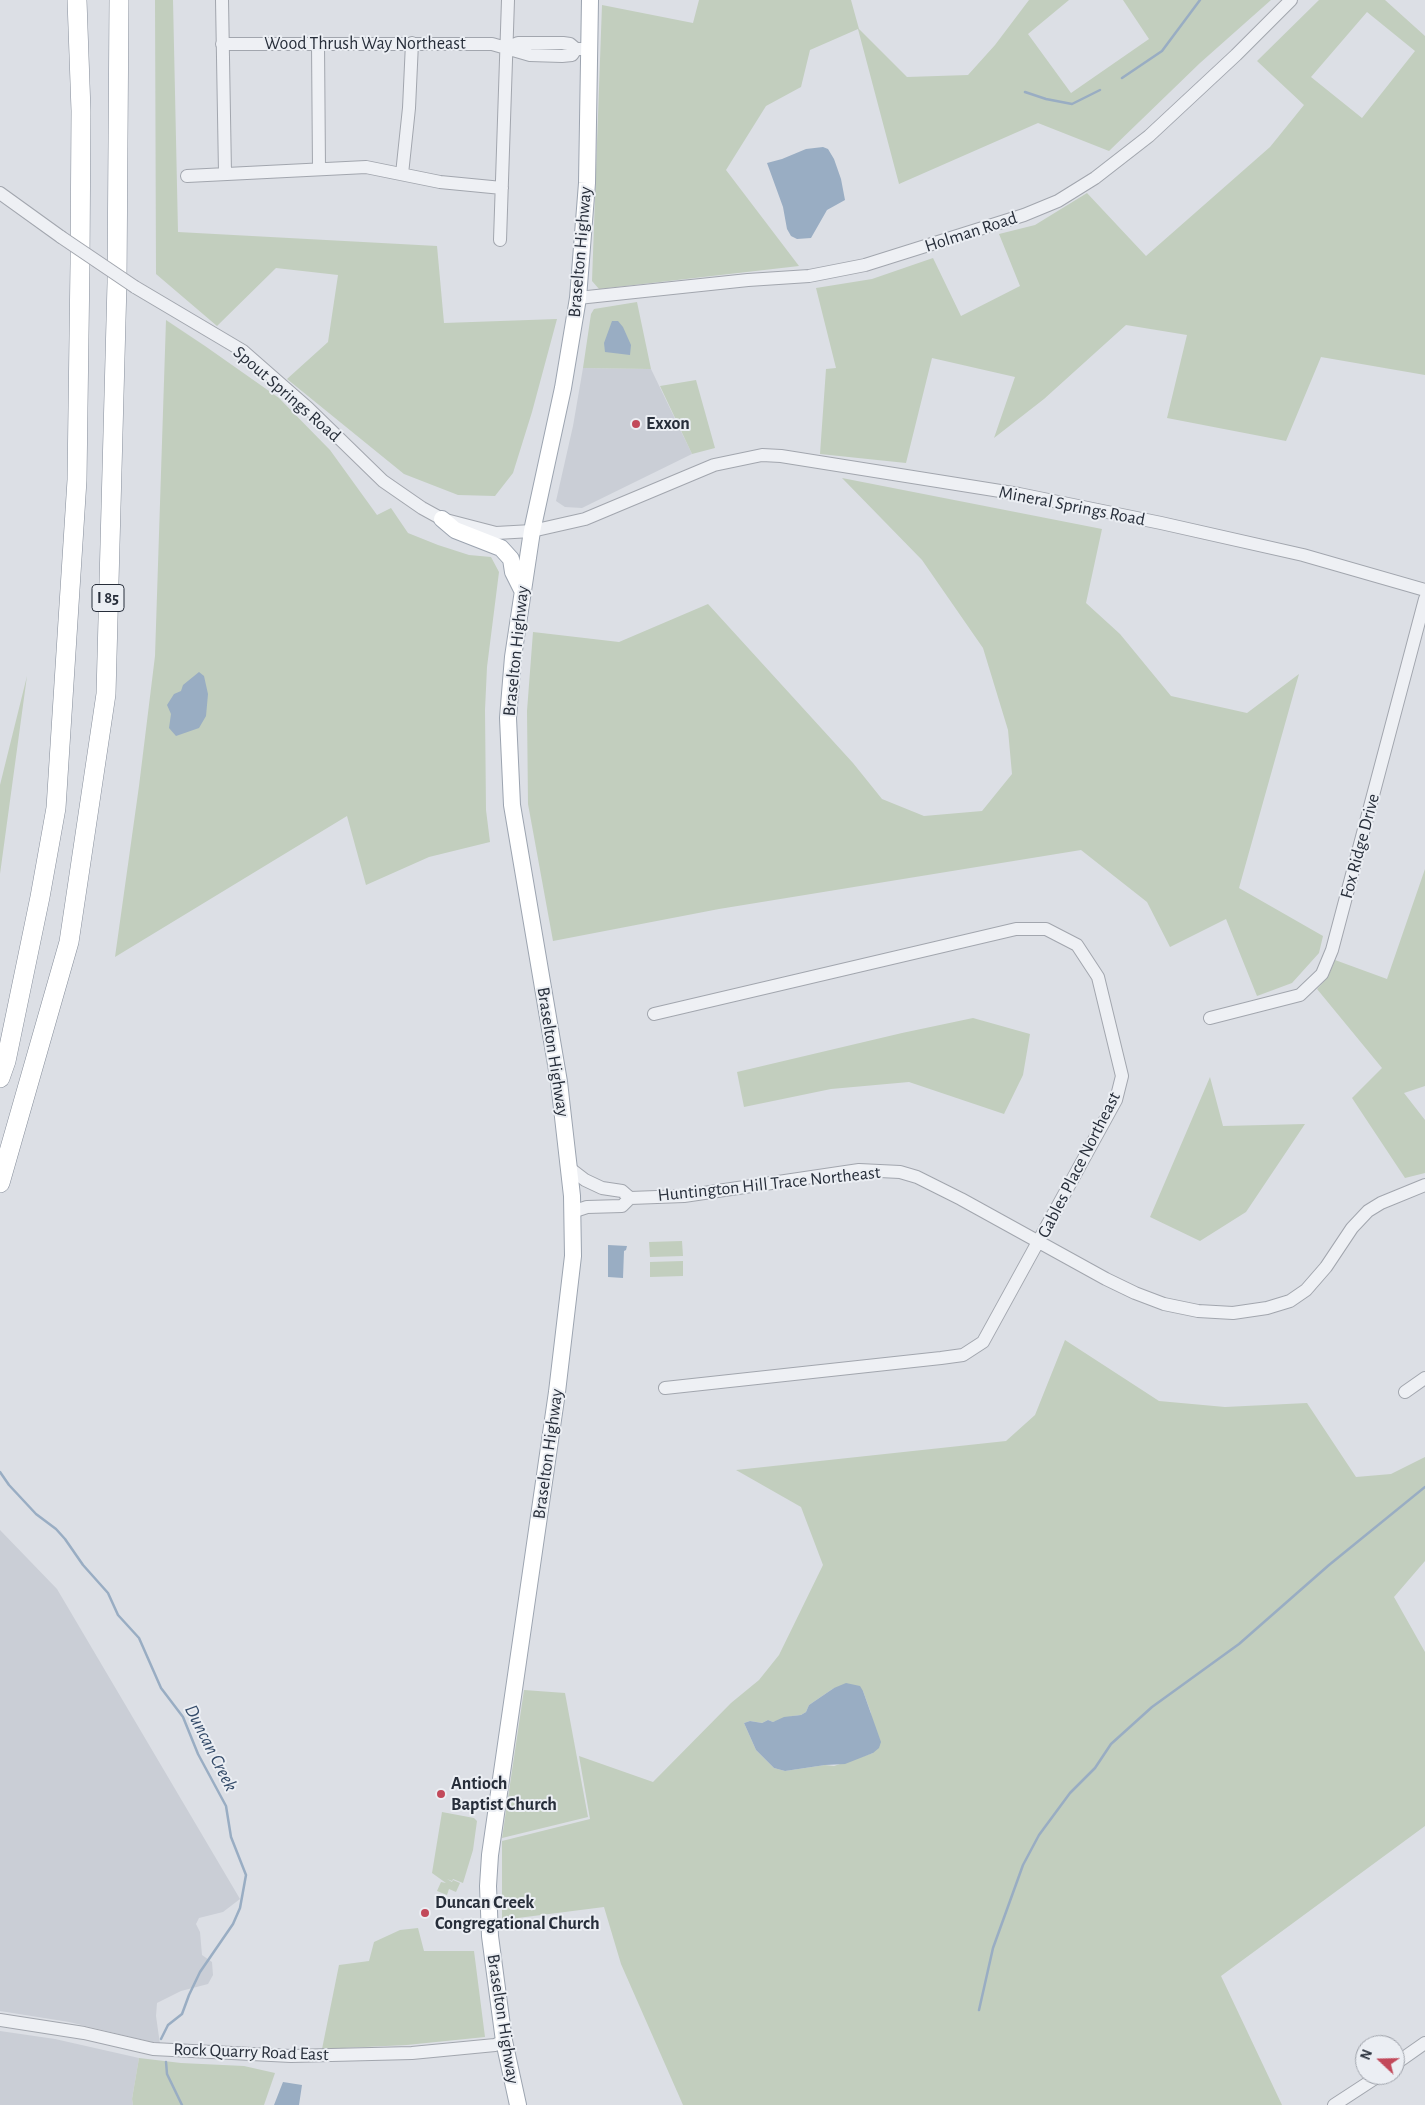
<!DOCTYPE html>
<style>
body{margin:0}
#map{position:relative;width:1425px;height:2105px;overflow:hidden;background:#dcdfe5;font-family:"Alegreya Sans",sans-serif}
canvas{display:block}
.north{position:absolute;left:1355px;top:2035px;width:50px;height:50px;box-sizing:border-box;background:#ebeef3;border:1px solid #9da1a9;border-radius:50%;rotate:291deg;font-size:14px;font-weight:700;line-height:20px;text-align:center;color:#272e3a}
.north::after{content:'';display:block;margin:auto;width:18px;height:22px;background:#c2495a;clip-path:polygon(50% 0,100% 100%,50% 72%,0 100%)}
</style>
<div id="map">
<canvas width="1425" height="2105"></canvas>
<div class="north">N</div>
</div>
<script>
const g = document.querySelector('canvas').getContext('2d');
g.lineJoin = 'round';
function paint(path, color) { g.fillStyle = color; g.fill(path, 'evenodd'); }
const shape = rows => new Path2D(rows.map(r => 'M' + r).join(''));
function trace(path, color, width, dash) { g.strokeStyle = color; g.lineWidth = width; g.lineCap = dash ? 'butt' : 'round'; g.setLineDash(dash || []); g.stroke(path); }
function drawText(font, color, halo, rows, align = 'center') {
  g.font = font + ' "Alegreya Sans",sans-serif'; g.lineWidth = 4; g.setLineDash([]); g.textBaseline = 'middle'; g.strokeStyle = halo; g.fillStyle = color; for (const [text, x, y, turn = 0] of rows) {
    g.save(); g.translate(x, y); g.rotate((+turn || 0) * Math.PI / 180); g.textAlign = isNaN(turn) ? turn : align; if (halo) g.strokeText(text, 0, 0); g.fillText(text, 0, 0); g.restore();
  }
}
paint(shape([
 [583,368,651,369,692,454,582,508,565,507,556,501,573,426],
 [0,1530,57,1589,240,1899,223,1912,199,1918,196,1924,200,1932,202,1955,212,1962,213,1975,208,1984,181,1991,157,2003,156,2016,160,2044,69,2022,0,2011],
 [0,2031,55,2039,139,2058,132,2099,133,2105,0,2105]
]), '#caced6');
paint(shape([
 [155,0,173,0,178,232,437,246,444,323,557,319,532,412,513,473,495,496,458,495,404,474,287,379,328,342,338,275,276,268,217,326,156,274],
 [699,0,851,0,859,29,907,77,968,75,995,45,1029,0,1069,0,1028,34,1071,93,1149,39,1123,0,1271,0,1200,63,1109,151,1038,123,899,184,858,29,810,50,801,87,766,106,726,170,799,266,599,289,592,281,602,5,693,23],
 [1319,0,1385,0,1425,36,1425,375,1321,357,1286,441,1167,418,1187,335,1126,325,1044,399,994,438,1015,377,932,358,906,463,820,454,826,369,836,368,816,288,872,279,933,258,961,316,1020,286,999,234,1035,225,1087,193,1146,256,1270,147,1304,105,1257,61],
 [1367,12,1415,51,1362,118,1311,77],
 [637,302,651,369,583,368,591,314,594,309],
 [166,320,205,346,279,398,330,450,377,515,391,508,408,533,438,545,469,555,491,557,499,572,487,667,485,710,486,810,490,842,429,857,366,885,347,816,115,957,139,786,155,656],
 [696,380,715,448,692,454,660,386],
 [842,478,1102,529,1086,603,1120,634,1171,696,1247,713,1299,674,1239,888,1323,936,1319,953,1292,983,1257,996,1226,919,1170,947,1147,902,1081,850,719,909,553,941,528,804,527,711,533,632,619,642,708,604,853,763,882,799,924,816,982,811,1012,774,1008,730,983,648,922,560],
 [27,676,0,874,0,785],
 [1425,869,1425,1086,1404,1093,1425,1120,1425,1173,1405,1178,1352,1098,1382,1068,1317,989,1328,977,1335,960,1387,979],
 [973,1018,1030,1034,1023,1075,1004,1114,909,1082,831,1089,744,1107,737,1072,902,1033],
 [1210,1077,1223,1126,1305,1124,1246,1212,1200,1241,1150,1217],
 [682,1241,683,1256,650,1257,649,1242],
 [683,1261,683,1276,650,1277,650,1262],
 [1065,1340,1159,1401,1225,1407,1307,1403,1356,1477,1391,1474,1425,1457,1425,1561,1394,1597,1425,1652,1425,1826,1221,1976,1282,2105,683,2105,621,1964,604,1907,502,1920,502,1841,590,1819,579,1756,653,1782,731,1703,759,1680,779,1655,823,1565,801,1507,736,1470,1006,1441,1035,1415],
 [834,1688,863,1691,871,1713,873,1753,834,1766,825,1765,785,1771,774,1768,756,1750,744,1723,750,1721,762,1723,768,1720,773,1722,793,1716,801,1715,806,1712,809,1705],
 [524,1690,565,1693,588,1817,502,1838],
 [442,1812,474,1818,477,1821,473,1850,463,1883,453,1879,452,1881,447,1879,452,1882,453,1880,460,1883,456,1892,449,1889,447,1895,437,1891,441,1882,446,1883,432,1873],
 [418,1928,424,1951,474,1951,485,2037,407,2045,322,2049,339,1965,369,1961,374,1942,400,1930],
 [139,2058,181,2063,244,2066,275,2073,264,2105,133,2105,132,2099]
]), '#c2cebe');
paint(shape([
 [823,147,828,149,834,159,841,179,845,200,827,210,811,238,797,239,791,236,787,229,783,207,767,163,782,159,806,149],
 [612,321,618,321,623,327,631,345,630,355,605,352,604,343],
 [199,672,204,676,208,694,206,716,199,728,176,736,169,728,171,714,167,705,174,694,181,691,183,685],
 [608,1245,627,1246,626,1250,624,1251,623,1278,608,1277],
 [846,1683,860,1686,863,1691,881,1742,879,1748,873,1753,845,1764,825,1765,785,1771,774,1768,756,1750,744,1723,750,1721,762,1723,768,1720,773,1722,784,1717,801,1715,806,1712,809,1705,834,1688],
 [283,2082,302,2085,299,2105,274,2105]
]), '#99adc3');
trace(shape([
 [1122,78,1162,51,1200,0],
 [1025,92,1046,99,1072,104,1100,90],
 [0,1472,9,1485,36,1514,56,1529,65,1539,83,1565,108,1593,118,1615,139,1638,161,1688,183,1717,198,1754,226,1806,231,1837,246,1875,240,1908,233,1924,200,1972,189,1995,182,2014,168,2025,161,2039],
 [979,2010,993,1948,1023,1865,1039,1835,1070,1793,1095,1768,1111,1744,1152,1707,1239,1644,1329,1565,1425,1487],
 [166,2062,167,2074,182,2105]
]), '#99adc3', 2.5);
const minor = shape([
 [222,0,225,173],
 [222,44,492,44,506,48],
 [318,44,319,169],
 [576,49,572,55,562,56,530,55,506,48,518,43,563,43,570,44,576,49,589,49],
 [402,174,409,108,412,43],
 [187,176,366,167,440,182,502,188],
 [0,193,61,237],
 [500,240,508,0],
 [135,287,243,351,308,408,383,481,422,508,442,519,496,533,532,531,585,519,714,465,762,455,781,456,1019,494,1161,523,1303,555,1425,590],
 [578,298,748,280,809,276,865,265,1024,215,1058,201,1095,178,1149,136,1236,55,1291,0],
 [654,1014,1016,929,1046,929,1077,945,1098,977,1122,1076,1116,1100,983,1342,963,1355,941,1358,665,1388],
 [1210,1018,1300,995,1322,974,1332,950,1425,599],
 [568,1167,585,1180,602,1188,622,1191,630,1198],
 [572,1212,587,1207,622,1206,630,1198,684,1196,859,1170,900,1172,917,1177,961,1199,1106,1279,1135,1293,1164,1304,1198,1311,1233,1313,1267,1308,1290,1301,1306,1290,1326,1267,1352,1228,1368,1211,1381,1203,1425,1185],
 [1405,1392,1425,1378],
 [0,2020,84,2033,153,2049,291,2056,412,2053,495,2045,504,2041],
 [1395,2064,1425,2043],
 [1334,2105,1380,2075]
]);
const major = shape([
 [442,519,455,530,501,548,511,559,513,572,522,590],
 [518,2105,504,2041,490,1936,488,1886,490,1855,557,1392,573,1256,572,1196,559,1082,512,805,508,718,513,657,532,531,563,388,578,298,587,183,590,0]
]);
const highway = shape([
 [0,1078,6,1061,40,897,56,808,77,480,80,264,81,111,77,0],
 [0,1183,69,942,106,694,117,283,119,0]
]);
trace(minor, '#a2a6ae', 14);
trace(major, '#9ca4b0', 18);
trace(highway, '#858d9a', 20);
trace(minor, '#eef0f4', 12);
trace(major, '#fff', 16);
trace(highway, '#fff', 19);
const minorBridge = shape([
 [61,237,135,287]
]);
trace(minorBridge, '#a2a6ae', 14, []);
trace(minorBridge, '#eef0f4', 12);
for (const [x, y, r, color] of [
 [636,424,5,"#c2495a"],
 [441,1794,5,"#c2495a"],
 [425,1913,5,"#c2495a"]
]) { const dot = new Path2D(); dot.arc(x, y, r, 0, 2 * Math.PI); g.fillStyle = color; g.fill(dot); trace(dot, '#ebeef3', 2); }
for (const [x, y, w] of [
 [108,598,32]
]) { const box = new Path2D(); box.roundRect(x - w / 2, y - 13.5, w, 27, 4); g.fillStyle = '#ebeef3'; g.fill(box); trace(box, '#272e3a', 1); }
drawText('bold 16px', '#272e3a', null, [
 ["I 85",108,598]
]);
drawText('18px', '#272e3a', '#ebeef3', [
 ["Wood Thrush Way Northeast",365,44],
 ["Holman Road",971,232,-18],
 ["Braselton Highway",580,252,-85],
 ["Spout Springs Road",287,394,41],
 ["Mineral Springs Road",1072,506,11],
 ["Braselton Highway",516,651,-84],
 ["Fox Ridge Drive",1360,846,-75],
 ["Braselton Highway",553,1052,81],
 ["Gables Place Northeast",1079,1165,-63],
 ["Huntington Hill Trace Northeast",769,1184,-6],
 ["Braselton Highway",548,1454,-82],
 ["Braselton Highway",503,2019,81],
 ["Rock Quarry Road East",251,2052,2]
]);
drawText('bold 18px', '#272e3a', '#ebeef3', [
 ["Exxon",646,424],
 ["Antioch",451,1784],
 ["Baptist Church",451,1805],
 ["Duncan Creek",435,1903],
 ["Congregational Church",435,1924]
], 'left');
drawText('italic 19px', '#354c6a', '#ebeef3', [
 ["Duncan Creek",211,1748,63]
]);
</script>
